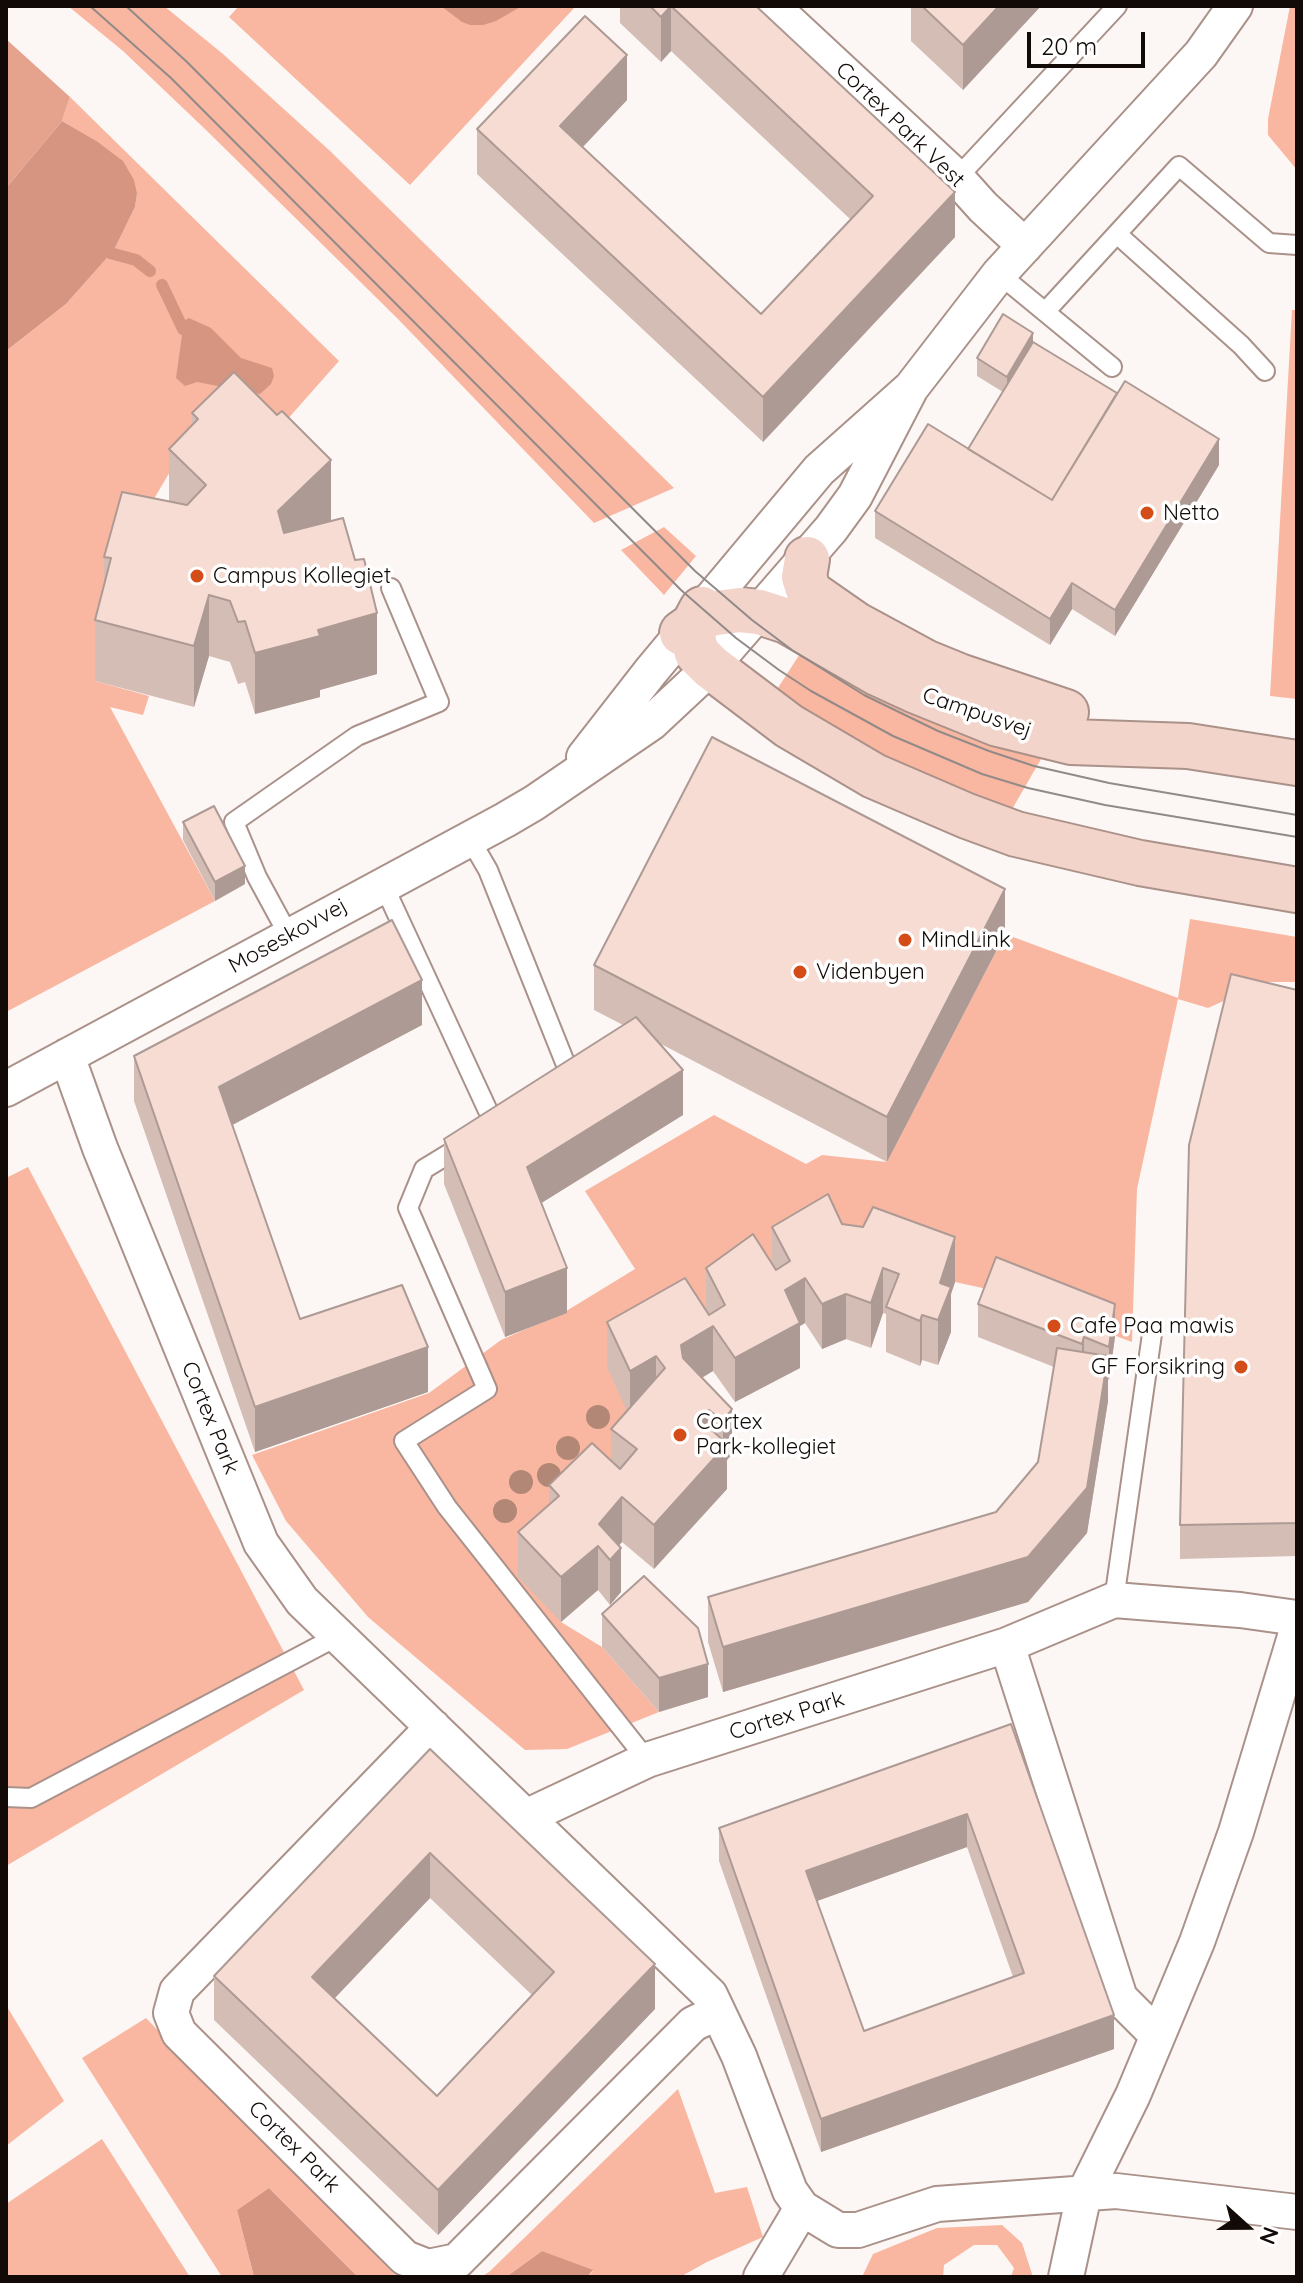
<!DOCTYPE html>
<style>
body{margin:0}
#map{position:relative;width:1303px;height:2283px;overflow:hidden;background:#fcf7f5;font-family:Quicksand,sans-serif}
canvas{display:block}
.frame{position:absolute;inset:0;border:8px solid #120a07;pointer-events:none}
.north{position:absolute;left:1207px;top:2187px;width:80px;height:80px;-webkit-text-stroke:6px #fff;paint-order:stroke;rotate:111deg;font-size:22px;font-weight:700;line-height:32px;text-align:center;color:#120a07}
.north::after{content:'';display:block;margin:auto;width:28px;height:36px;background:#120a07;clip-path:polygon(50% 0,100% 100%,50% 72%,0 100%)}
.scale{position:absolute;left:1027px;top:32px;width:118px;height:36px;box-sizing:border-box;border:4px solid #120a07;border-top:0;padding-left:10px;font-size:24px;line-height:28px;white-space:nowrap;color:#120a07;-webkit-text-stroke:6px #fff;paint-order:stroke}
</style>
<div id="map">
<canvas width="1303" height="2283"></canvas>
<div class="frame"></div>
<div class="north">N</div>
<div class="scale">20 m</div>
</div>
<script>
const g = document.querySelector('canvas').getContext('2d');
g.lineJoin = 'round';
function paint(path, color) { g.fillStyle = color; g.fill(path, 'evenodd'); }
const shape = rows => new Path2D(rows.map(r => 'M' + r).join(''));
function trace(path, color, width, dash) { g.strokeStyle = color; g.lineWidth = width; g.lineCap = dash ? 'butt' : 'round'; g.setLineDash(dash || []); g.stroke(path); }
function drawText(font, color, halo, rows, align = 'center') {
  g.font = font + ' Quicksand,sans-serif'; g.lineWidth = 7; g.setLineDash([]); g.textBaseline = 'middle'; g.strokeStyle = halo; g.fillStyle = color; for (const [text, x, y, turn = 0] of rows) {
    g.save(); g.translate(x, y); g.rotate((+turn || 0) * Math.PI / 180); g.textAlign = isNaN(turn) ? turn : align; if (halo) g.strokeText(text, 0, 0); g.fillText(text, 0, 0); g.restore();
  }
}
paint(shape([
 [68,6,164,6,223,54,329,150,674,488,594,523,398,319,205,129,123,51],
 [239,6,576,6,410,185,229,17],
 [1290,6,1297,6,1297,170,1268,135,1268,119],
 [70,97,339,361,270,439,210,404,122,553,95,681,149,696,143,715,110,707,215,901,6,1012,6,351,66,304,114,250,135,207,137,194,95,140,62,121],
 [1292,310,1297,310,1297,699,1270,696],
 [664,527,696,556,664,595,621,550],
 [805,646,1048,747,1011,811,919,774,845,737,774,694],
 [1190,919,1297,937,1297,982,1266,982,1208,1008,1178,999,1137,1189,1132,1342,996,1291,955,1282,873,1252,629,1416,561,1622,602,1647,659,1712,567,1749,525,1750,368,1617,286,1521,252,1455,429,1393,501,1340,563,1313,635,1269,585,1191,714,1115,806,1164,822,1155,887,1162,1005,934,1178,998],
 [28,1167,304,1690,6,1866,6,1178],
 [6,2005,64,2101,6,2146],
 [146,2018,397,2277,358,2277,269,2188,237,2210,254,2277,222,2277,82,2058],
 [678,2089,715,2193,747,2187,763,2237,707,2262,680,2277,587,2277,593,2271,542,2251,506,2277,481,2277,489,2272],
 [102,2139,190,2277,6,2276,6,2204],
 [1002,2225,1022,2243,1033,2277,1011,2277,1014,2268,997,2245,974,2245,944,2265,943,2277,862,2277,873,2254,937,2228]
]), '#f9b7a1');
paint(shape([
 [6,39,70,97,62,121,6,188]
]), '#e5a38e');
paint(shape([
 [441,6,522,6,496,21,483,25,470,25,462,22],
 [62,121,95,140,123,161,134,180,137,194,135,207,114,250,66,304,6,351,6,188],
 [189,318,211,328,241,358,272,368,274,376,271,384,260,394,197,382,185,386,176,378,184,321],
 [269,2188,358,2277,254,2277,237,2210],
 [542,2251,593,2270,587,2277,506,2277]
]), '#d69580');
trace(shape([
 [110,253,136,260,150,271],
 [162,285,183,329]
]), '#d69580', 12);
const lane = shape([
 [957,178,1117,6],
 [1117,234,1241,345,1265,371],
 [999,274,1112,367],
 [1045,312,1179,166,1269,243,1297,245],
 [470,839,488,870,572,1080,569,1081],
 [383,884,495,1126],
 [289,936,257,877,234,822,357,736,439,702,391,588],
 [465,1144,424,1169,408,1208,487,1389,404,1441,447,1507,647,1760],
 [1114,1600,1152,1334],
 [6,1797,31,1798,338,1636]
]);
const street = shape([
 [772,6,957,178,983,207,1025,246],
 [584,757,651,671,819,470,911,388,999,274,1201,54,1235,6],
 [67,1056,100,1148,261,1543,302,1601,710,1995,739,2056,790,2191,802,2208,838,2230,858,2230,937,2204,1116,2191,1297,2212],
 [6,1089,505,820,534,803,651,723,711,667,831,529,855,496,911,388],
 [1007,1645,1120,1998,1157,2035],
 [433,1727,177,1991,171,2013,179,2033,405,2258,428,2267,457,2261,693,2024,718,2012],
 [528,1816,647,1760,1007,1645,1114,1600,1240,1610,1297,1618],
 [761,2277,802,2208],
 [1066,2277,1084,2194,1133,2095,1197,1942,1236,1832,1297,1630]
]);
const secondary = shape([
 [807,559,804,577,809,592,855,624,927,663,959,676,1066,712],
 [702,609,695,622,693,638,697,653,711,667,789,726,874,776,967,816,1016,834,1140,863,1297,890],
 [682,633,709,614,740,610,759,612,787,621,877,673,914,690,998,724,1071,742,1188,746,1297,763]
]);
trace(lane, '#aa9189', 22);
trace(street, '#aa9189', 38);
trace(secondary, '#aa9189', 48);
trace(lane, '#fff', 18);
trace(street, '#fff', 34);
trace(secondary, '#f2d4ca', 44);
trace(shape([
 [90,6,171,78,681,590,736,638,779,670,811,691,893,736,982,774,1028,788,1105,805,1297,837],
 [126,6,187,62,695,571,752,620,792,650,864,695,938,731,989,751,1034,766,1109,783,1297,815]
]), '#918a88', 2);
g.fillStyle = '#b38776';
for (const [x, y] of [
 [598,1417],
 [568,1448],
 [549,1475],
 [521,1482],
 [505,1511]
]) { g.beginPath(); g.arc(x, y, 12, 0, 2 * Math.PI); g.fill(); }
paint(shape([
 [620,6,756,6,955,237,763,442,477,174,477,129,627,100,583,147,761,314,850,219,671,51,661,62,620,23],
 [911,6,1041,6,963,90,911,41],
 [1033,342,1219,465,1115,636,1072,609,1050,645,875,538,875,511,968,449,1003,392,977,376,977,358],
 [192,413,331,521,377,674,320,690,320,697,255,714,245,682,238,684,230,662,209,656,194,707,95,681,95,620,104,584,104,557,169,502,169,449,192,426],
 [183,822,245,884,215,901,183,840],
 [1005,934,887,1162,661,1044,683,1115,541,1203,567,1313,505,1337,444,1184,444,1139,623,1025,594,1010,594,965],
 [1297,990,1297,1556,1180,1559,1180,1525],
 [422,1025,232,1125,300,1319,428,1392,255,1452,134,1101,134,1056],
 [842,1224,955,1282,951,1294,951,1332,938,1365,922,1360,920,1366,886,1352,886,1314,883,1313,871,1348,846,1339,822,1349,805,1323,800,1326,800,1368,735,1402,713,1371,702,1378,732,1409,732,1454,727,1460,727,1489,654,1569,622,1542,619,1545,621,1592,610,1605,598,1590,561,1622,518,1577,518,1532,549,1504,549,1485,611,1461,611,1429,627,1411,607,1367,607,1322,706,1310,706,1268,772,1264,772,1227],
 [978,1304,1115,1337,1109,1380,1108,1380,1108,1401,1087,1533,1028,1602,723,1692,708,1642,708,1597,996,1512,1038,1462,1054,1367,978,1337],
 [602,1614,708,1697,659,1712,602,1647],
 [1011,1724,1114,2049,821,2152,719,1861,719,1828],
 [967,1847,1013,1977,864,2031,817,1901],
 [430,1749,655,2009,438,2235,214,2020,214,1976],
 [430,1898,532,1995,437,2096,334,1999]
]), '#d4bdb5');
paint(shape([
 [671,6,671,51,661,62,661,17],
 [999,6,1041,6,963,90,963,45],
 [627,55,627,100,560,171,560,126],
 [955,192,955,237,763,442,763,397],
 [1033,333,1033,351,1007,395,1007,377],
 [1219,439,1219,465,1115,636,1115,610],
 [331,460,331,521,278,573,278,511],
 [1072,583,1072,609,1050,645,1050,619],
 [209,595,209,656,194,707,194,646],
 [377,613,377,674,320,690,320,697,255,714,255,653,318,630],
 [245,866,245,884,215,901,215,882],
 [1005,889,1005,934,887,1162,887,1117],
 [422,980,422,1025,219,1132,219,1087],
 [683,1070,683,1115,527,1212,527,1167],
 [955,1237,955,1282,951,1294,951,1332,938,1365,938,1320,940,1283],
 [567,1268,567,1313,505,1337,505,1292],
 [883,1268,883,1313,871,1348,871,1303],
 [805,1278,805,1323,800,1326,800,1368,735,1402,735,1358,785,1290],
 [846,1294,846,1339,822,1349,822,1304],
 [1115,1304,1115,1337,1109,1380,1109,1347],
 [922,1315,922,1360,920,1366,920,1321],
 [713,1326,713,1371,681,1390,681,1345],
 [1084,1337,1084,1371,1082,1378,1082,1344],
 [428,1347,428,1392,255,1452,255,1407],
 [656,1356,656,1401,630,1416,630,1371],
 [1108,1356,1108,1401,1087,1533,1028,1602,723,1692,723,1647,1028,1557],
 [732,1409,732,1454,727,1460,727,1489,654,1569,654,1525,723,1449,723,1421],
 [709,1410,709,1455,700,1419],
 [622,1497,622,1542,608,1558,599,1524],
 [598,1546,598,1590,561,1622,561,1577],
 [621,1548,621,1592,610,1605,610,1560],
 [708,1664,708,1697,659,1712,659,1678],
 [967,1814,967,1847,806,1905,806,1871],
 [430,1853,430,1898,312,2022,312,1977],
 [655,1964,655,2009,438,2235,438,2190],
 [1114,2015,1114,2049,821,2152,821,2119]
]), '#ad9a94');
const building = shape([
 [650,6,756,6,955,192,763,397,477,129,585,16,627,55,560,126,761,314,873,196,671,6,661,17,650,6],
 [922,6,999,6,963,45,922,6],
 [1003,314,1033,333,1007,377,977,358,1003,314],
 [1033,342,1117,393,1052,500,968,449,1033,342],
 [234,372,277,415,282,411,331,460,278,511,284,533,343,518,355,560,364,559,377,613,318,630,320,636,255,653,245,621,238,622,230,601,209,595,194,646,95,620,111,558,104,557,122,492,187,505,206,485,169,449,198,419,192,413,234,372],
 [1125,381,1219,439,1115,610,1072,583,1050,619,875,511,928,424,1052,500,1125,381],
 [712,737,1005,889,887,1117,594,965,712,737],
 [214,806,245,866,215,882,183,822,214,806],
 [392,920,422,980,219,1087,300,1319,402,1285,428,1347,255,1407,134,1056,392,920],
 [1231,974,1297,990,1297,1523,1180,1525,1189,1145,1231,974],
 [636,1017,683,1070,527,1167,567,1268,505,1292,444,1139,636,1017],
 [828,1194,842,1224,863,1227,873,1207,955,1237,940,1283,951,1287,938,1320,922,1315,920,1321,886,1307,899,1274,883,1268,871,1303,846,1294,822,1304,805,1278,785,1290,800,1323,735,1358,713,1326,681,1345,683,1358,732,1409,723,1421,709,1410,700,1419,727,1444,654,1525,622,1497,599,1524,621,1548,610,1560,598,1546,561,1577,518,1532,559,1496,549,1485,592,1443,620,1469,637,1449,611,1429,665,1368,656,1356,630,1371,607,1322,685,1278,709,1315,725,1305,706,1268,753,1234,776,1270,790,1261,772,1227,828,1194],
 [996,1257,1115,1304,1109,1347,1084,1337,1082,1344,978,1304,996,1257],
 [1057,1348,1108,1356,1087,1488,1028,1557,723,1647,708,1597,996,1512,1038,1462,1057,1348],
 [644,1576,698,1628,708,1664,659,1678,602,1614,644,1576],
 [1011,1724,1114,2015,821,2119,719,1828,1011,1724],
 [967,1814,1024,1973,864,2031,806,1871,967,1814],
 [430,1749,655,1964,438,2190,214,1976,430,1749],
 [430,1853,554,1972,437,2096,312,1977,430,1853]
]);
paint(building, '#f7dcd3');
trace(building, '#ad9a94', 2);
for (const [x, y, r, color] of [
 [1147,513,8,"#d44d19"],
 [197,576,8,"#d44d19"],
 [905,940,8,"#d44d19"],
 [800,972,8,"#d44d19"],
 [1054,1326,8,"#d44d19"],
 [1241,1367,8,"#d44d19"],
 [680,1435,8,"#d44d19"]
]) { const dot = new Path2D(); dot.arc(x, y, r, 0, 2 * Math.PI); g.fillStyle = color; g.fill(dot); trace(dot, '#fff', 3); }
drawText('22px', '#120a07', '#fff', [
 ["Cortex Park Vest",900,125,44],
 ["Campusvej",977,713,19],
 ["Moseskovvej",288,936,-29],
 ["Cortex Park",210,1418,68],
 ["Cortex Park",787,1716,-17],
 ["Cortex Park",294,2147,45]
]);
drawText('22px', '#120a07', '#fff', [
 ["Netto",1163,513],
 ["Campus Kollegiet",213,576],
 ["MindLink",921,940],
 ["Videnbyen",816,972],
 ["Cafe Paa mawis",1070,1326],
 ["GF Forsikring",1225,1367,"right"],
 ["Cortex",696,1422],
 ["Park-kollegiet",696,1447]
], 'left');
</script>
